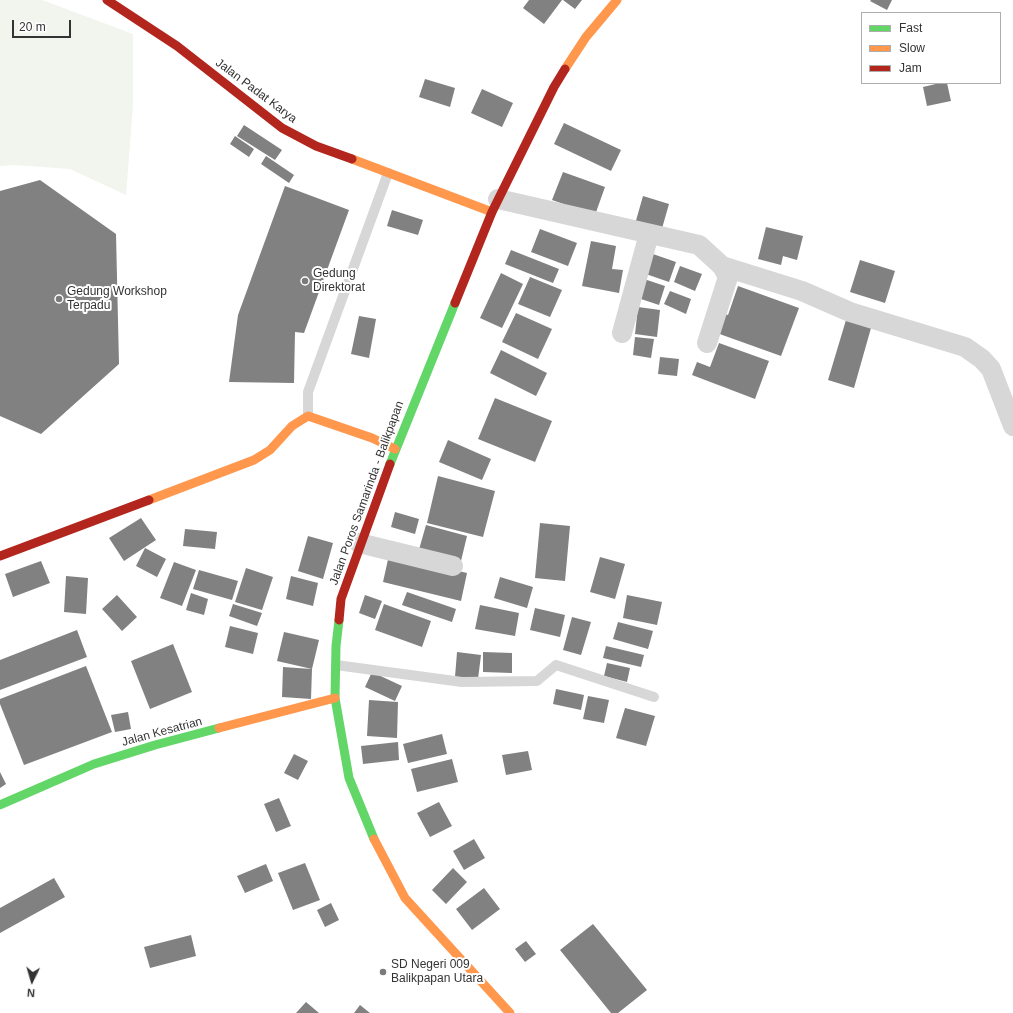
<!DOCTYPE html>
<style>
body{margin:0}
#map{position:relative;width:1013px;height:1013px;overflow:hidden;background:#fff;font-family:Helvetica,sans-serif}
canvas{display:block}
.legend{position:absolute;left:861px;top:12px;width:140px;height:72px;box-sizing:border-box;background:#fff;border:1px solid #adadad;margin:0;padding:5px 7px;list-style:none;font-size:12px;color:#333}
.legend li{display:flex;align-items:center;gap:8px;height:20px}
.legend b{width:20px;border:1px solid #adadad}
.north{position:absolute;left:12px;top:961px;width:40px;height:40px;-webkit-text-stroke:3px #fff;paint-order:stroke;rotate:185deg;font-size:11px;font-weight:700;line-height:16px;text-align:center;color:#333}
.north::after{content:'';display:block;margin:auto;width:14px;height:18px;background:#333;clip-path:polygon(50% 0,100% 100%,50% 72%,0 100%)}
.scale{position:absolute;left:12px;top:20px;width:59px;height:18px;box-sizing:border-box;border:2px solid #333;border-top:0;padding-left:5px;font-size:12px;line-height:14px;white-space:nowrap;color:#333;-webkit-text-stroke:3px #fff;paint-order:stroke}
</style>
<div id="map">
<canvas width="1013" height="1013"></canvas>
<ul class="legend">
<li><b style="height:5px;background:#63d668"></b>Fast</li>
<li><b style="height:5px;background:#ff974d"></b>Slow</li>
<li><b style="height:5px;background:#b3261e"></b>Jam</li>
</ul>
<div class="north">N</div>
<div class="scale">20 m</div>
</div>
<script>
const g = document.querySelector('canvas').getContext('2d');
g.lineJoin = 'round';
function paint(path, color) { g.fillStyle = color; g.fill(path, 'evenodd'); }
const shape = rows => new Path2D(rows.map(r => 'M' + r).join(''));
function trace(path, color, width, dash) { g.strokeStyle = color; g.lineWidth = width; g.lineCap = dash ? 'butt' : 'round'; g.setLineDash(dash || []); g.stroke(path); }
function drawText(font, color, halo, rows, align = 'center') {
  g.font = font + ' Helvetica,sans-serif'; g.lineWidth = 4; g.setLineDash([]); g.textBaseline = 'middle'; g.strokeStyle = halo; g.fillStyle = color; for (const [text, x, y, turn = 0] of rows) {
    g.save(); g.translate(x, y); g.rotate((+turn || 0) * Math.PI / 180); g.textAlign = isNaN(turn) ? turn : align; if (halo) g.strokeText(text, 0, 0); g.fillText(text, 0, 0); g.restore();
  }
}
paint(shape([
 [0,0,42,0,133,34,133,106,126,195,70,169,15,165,0,166]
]), '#f1f5ed');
paint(shape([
 [529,0,562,0,544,24,523,8],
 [563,0,582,0,575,9],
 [871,0,892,0,887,10,870,1],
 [425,79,455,88,450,107,419,97],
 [940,83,947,83,951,101,927,106,923,87],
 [482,89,513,103,502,127,471,113],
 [564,123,621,150,611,171,554,144],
 [244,125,282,150,275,160,237,136],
 [235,136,254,149,249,157,230,144],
 [266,156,294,175,289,183,261,164],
 [563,172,605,187,595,215,552,200],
 [40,180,116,234,119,364,41,434,0,416,0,191],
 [285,186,349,210,304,333,295,332,294,383,229,382,238,315],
 [643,196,669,204,661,232,635,224],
 [392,210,423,220,418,235,387,226],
 [766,227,803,236,797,260,783,256,781,265,758,259],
 [540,229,577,243,568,266,531,252],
 [591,241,616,246,612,269,623,270,619,293,582,286],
 [511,250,559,269,553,283,505,264],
 [650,253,676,262,669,282,643,273],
 [860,260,895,271,885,303,850,292],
 [680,266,702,274,695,291,674,282],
 [501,273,523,284,502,328,480,318],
 [530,277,562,290,550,317,518,304],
 [641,278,665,286,659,305,635,297],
 [738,286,799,308,781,356,714,332,720,313,728,315],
 [670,291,691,299,686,314,664,304],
 [638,307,660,310,657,337,635,334],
 [516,313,552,329,538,359,502,342],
 [359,316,376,319,369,358,351,354],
 [846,320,871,328,854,388,828,380],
 [635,337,654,339,651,358,633,355],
 [719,343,769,361,755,399,692,375,697,362,710,367],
 [501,350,547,373,536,396,490,373],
 [660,357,679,359,677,376,658,374],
 [495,398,552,421,535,462,478,439],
 [448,440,491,459,482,480,439,462],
 [438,476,495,491,483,537,427,523],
 [395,512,419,519,415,534,391,527],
 [141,518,156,540,124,561,109,538],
 [540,523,570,526,565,581,535,578],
 [426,525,467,536,460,565,418,553],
 [185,529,217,532,215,549,183,546],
 [308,536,333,543,323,579,298,571],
 [145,548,166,559,157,577,136,566],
 [389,555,467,573,461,601,383,582],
 [600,557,625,564,615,599,590,592],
 [41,561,50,583,13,597,5,574],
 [174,562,196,570,182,606,160,598],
 [246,568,273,577,262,610,235,602],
 [199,570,238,581,232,600,193,589],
 [66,576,88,578,86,614,64,612],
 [291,576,318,583,313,606,286,599],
 [500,577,533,587,527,608,494,598],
 [407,592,456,609,452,622,402,605],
 [191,593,208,599,204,615,186,610],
 [117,595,137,617,122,631,102,609],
 [365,595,382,601,375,619,359,613],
 [627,595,662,602,657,625,623,618],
 [233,604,262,613,257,626,229,616],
 [384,604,431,621,422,647,375,630],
 [480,605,519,613,515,636,475,629],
 [535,608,565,615,560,637,530,630],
 [572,617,591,622,581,655,563,650],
 [618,622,653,631,648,649,613,639],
 [230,626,258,633,253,654,225,647],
 [77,630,87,657,0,690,0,660],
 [284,632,319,640,312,669,311,699,282,697,283,667,312,669,277,661],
 [173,644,192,692,150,709,131,661],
 [606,646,644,655,641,667,603,658],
 [457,652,481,655,478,679,455,677],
 [483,652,512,653,512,673,483,672],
 [607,663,630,668,627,682,604,676],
 [86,666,112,732,24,765,0,704,0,699],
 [372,672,402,686,395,701,365,687],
 [556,689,584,695,581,710,553,704],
 [588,696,609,700,604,723,583,719],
 [369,700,398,702,397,738,367,736],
 [625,708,655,716,646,746,616,738],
 [128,712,131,729,115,732,111,715],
 [442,734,447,754,408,763,403,744],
 [398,742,399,760,363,764,361,746],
 [528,751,532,770,506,775,502,755],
 [294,754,308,761,298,780,284,773],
 [452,759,458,782,417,792,411,769],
 [0,772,6,784,0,788],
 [279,798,291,826,276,832,264,804],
 [439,802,452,826,430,837,417,813],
 [474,839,485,858,464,870,453,851],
 [305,863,320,900,293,910,278,873],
 [266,864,273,881,245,893,237,876],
 [453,868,467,882,446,904,432,890],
 [54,878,65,897,0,933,0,908],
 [484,888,500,909,472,930,456,909],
 [331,903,339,920,325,927,317,910],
 [593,924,647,990,618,1013,611,1013,560,950],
 [191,935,196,956,150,968,144,947],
 [526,941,536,954,525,962,515,949],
 [306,1002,319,1013,296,1013],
 [360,1005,370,1013,354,1013]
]), '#818181');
trace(shape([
 [308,416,308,392,388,173],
 [336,665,462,682,537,681,556,665,654,697]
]), '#d7d7d7', 10);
trace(shape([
 [498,199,699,245,722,266,728,277,707,343],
 [722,266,802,291,850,312,965,347,982,359,991,369,1013,426],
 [622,333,649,234],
 [359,543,453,566]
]), '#d7d7d7', 20);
trace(shape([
 [390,464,455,303],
 [339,620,336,646,335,698,349,778,374,839],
 [0,805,94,764,155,745,219,728]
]), '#63d668', 9);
trace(shape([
 [565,69,586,37,617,0],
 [352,159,492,212],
 [149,500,254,460,270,450,292,426,308,416,372,438,395,449],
 [219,728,335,698],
 [374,839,405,898,510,1013]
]), '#ff974d', 9);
trace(shape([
 [107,0,177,46,282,128,316,146,352,159],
 [455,303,492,212,554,87,565,69],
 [0,556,149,500],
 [339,620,341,599,390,464]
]), '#b3261e', 9);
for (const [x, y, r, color] of [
 [305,281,4,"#7a7a7a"],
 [59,299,4,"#7a7a7a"],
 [383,972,4,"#7a7a7a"]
]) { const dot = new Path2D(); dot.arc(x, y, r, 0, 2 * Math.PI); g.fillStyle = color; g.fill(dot); trace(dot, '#fff', 1.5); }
drawText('12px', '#333', '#fff', [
 ["Jalan Padat Karya",256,91,37],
 ["Jalan Poros Samarinda - Balikpapan",367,493,-70],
 ["Jalan Kesatrian",162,732,-15]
]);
drawText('12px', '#333', '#fff', [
 ["Gedung",313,274],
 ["Direktorat",313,288],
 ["Gedung Workshop",67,292],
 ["Terpadu",67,306],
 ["SD Negeri 009",391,965],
 ["Balikpapan Utara",391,979]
], 'left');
</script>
